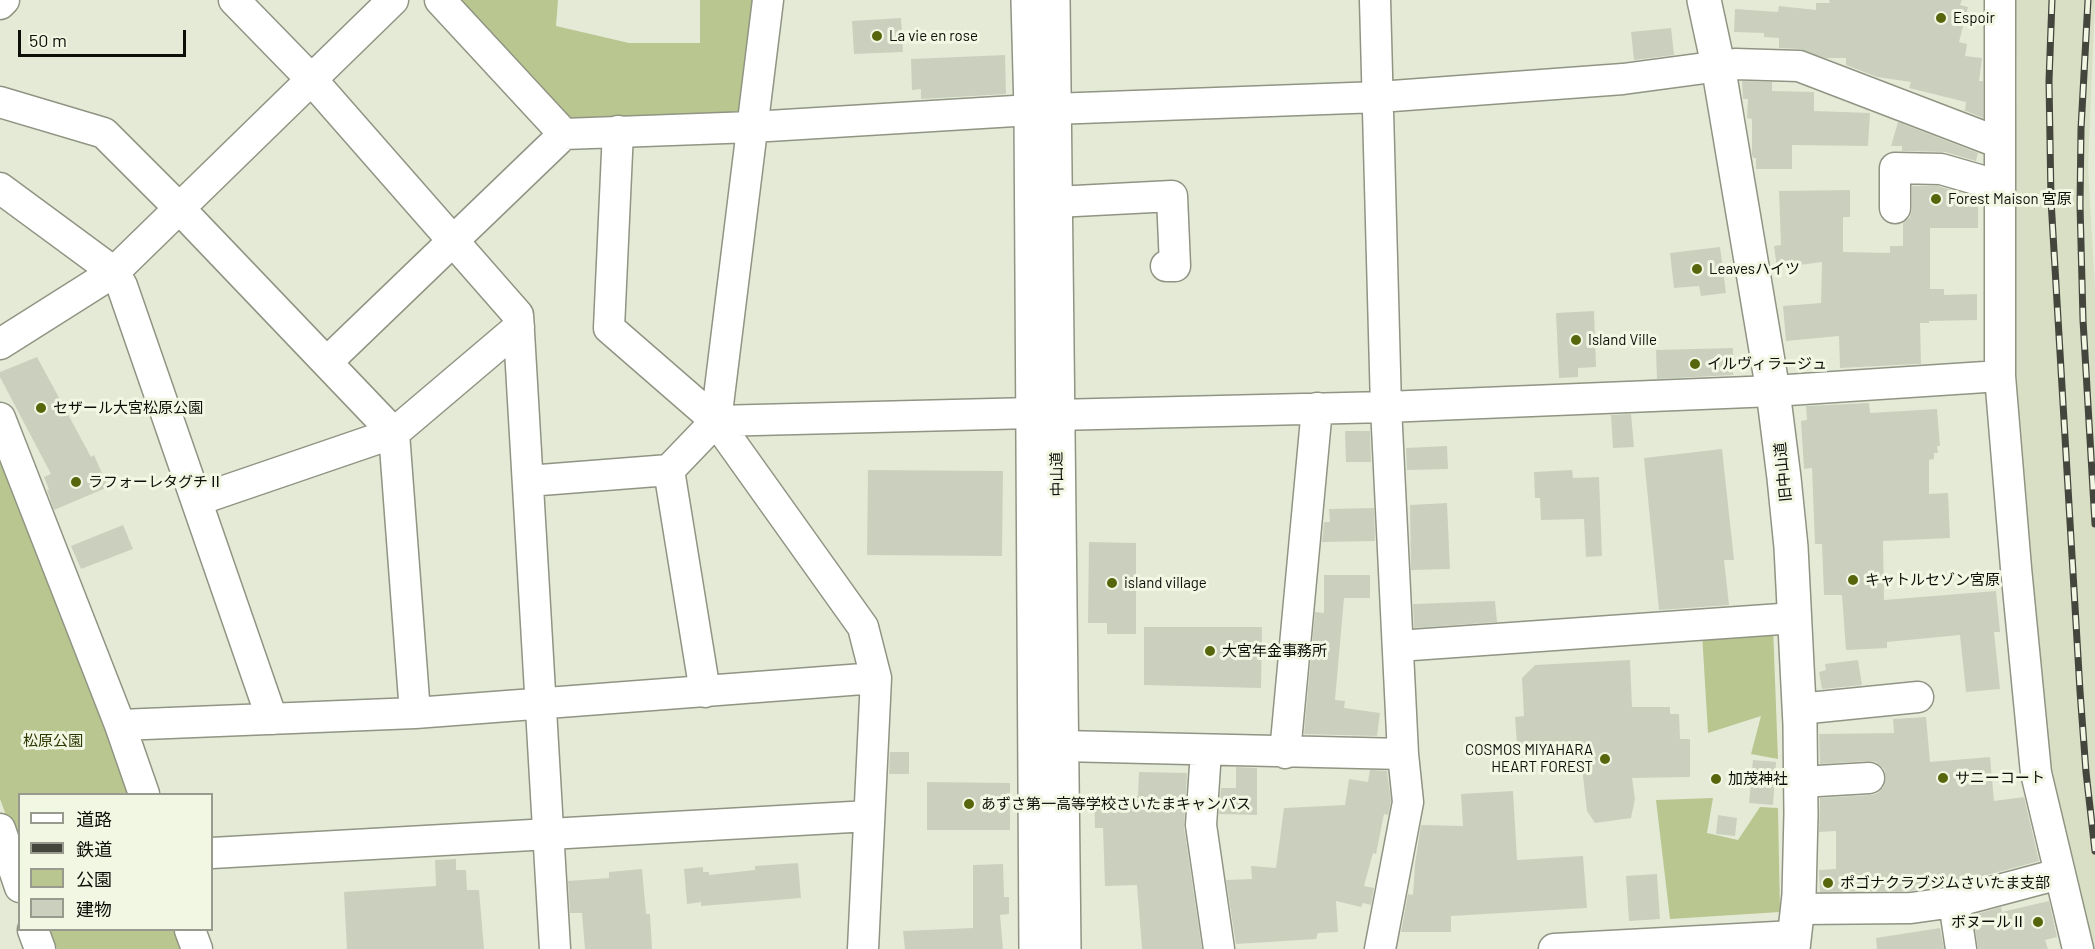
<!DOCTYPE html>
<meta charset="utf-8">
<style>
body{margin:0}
#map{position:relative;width:2095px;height:949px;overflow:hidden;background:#e5ead7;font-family:Barlow,"Noto Sans JP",sans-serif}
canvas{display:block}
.legend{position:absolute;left:18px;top:793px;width:195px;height:138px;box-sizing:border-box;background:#f2f7e4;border:2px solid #979a8c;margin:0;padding:8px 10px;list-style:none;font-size:18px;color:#0e0f09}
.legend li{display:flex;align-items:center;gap:12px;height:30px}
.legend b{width:30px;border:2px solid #979a8c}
.scale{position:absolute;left:18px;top:30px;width:168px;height:27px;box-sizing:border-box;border:3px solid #0e0f09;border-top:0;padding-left:8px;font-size:18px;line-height:21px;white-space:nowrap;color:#0e0f09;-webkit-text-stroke:4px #f2f7e4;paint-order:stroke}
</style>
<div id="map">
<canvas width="2095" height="949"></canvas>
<ul class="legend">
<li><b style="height:8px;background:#fff"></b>道路</li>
<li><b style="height:8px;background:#44463d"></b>鉄道</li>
<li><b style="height:16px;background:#b9c690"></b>公園</li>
<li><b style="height:16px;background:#cbd0be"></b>建物</li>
</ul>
<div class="scale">50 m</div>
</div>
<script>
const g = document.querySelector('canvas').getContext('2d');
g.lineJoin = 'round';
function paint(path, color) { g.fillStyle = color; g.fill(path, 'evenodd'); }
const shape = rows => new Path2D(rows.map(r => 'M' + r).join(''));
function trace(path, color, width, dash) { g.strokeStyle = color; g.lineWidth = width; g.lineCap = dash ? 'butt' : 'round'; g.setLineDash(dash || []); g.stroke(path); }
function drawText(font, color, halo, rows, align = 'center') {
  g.font = font + ' Barlow,"Noto Sans JP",sans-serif'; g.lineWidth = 6; g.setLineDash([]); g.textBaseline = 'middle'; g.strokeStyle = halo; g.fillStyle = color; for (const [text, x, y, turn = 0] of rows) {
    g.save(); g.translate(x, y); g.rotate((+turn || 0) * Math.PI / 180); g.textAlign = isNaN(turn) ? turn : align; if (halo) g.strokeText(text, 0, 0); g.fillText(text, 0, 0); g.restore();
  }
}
paint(shape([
 [2016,0,2095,0,2088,167,2095,288,2095,949,2090,949,2054,781,2050,778,2015,500,2012,295,2017,91]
]), '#d8dfc5');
paint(shape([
 [450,0,558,0,556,26,629,43,700,43,700,0,760,0,744,111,736,117,570,126],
 [0,450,130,794,20,794,19,850,0,799],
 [1773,627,1778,759,1751,754,1761,716,1708,733,1702,633],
 [1713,798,1707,833,1738,840,1760,807,1778,808,1780,912,1670,919,1656,800],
 [49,930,181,930,189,949,57,949]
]), '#b9c690');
paint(shape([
 [1829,0,1962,0,1960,5,1968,7,1959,42,1967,44,1965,56,1982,58,1979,81,1983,81,1983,118,1961,109,1965,110,1966,102,1909,88,1911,82,1877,77,1846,65,1846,58,1825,58,1800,49,1779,48,1779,38,1764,37,1764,33,1734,32,1735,9,1778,12,1779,6,1816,10,1816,3,1830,3],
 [901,18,903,52,854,54,852,21],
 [1671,28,1674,55,1634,60,1631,32],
 [1005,55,1006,94,921,99,921,89,912,90,911,59],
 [1742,81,1772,82,1772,91,1814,92,1814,111,1870,113,1868,146,1792,145,1792,169,1756,169,1756,158,1753,158,1752,155,1752,119,1747,118,1748,99,1743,99],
 [1898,122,1978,153,1976,161,1945,152,1902,151,1902,146,1891,146],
 [1912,186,1938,186,1969,195,1969,207,1978,207,1978,228,1930,228,1930,289,1944,289,1944,295,1977,294,1977,320,1929,321,1929,323,1920,323,1921,364,1917,364,1840,368,1839,336,1786,341,1783,306,1821,303,1822,262,1777,268,1774,246,1781,245,1779,191,1850,190,1850,217,1843,217,1843,252,1890,253,1890,246,1903,246,1903,223,1910,217,1912,209],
 [1720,247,1726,293,1701,296,1699,286,1674,288,1670,253],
 [1594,311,1596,367,1578,368,1578,377,1559,378,1556,313],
 [1733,348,1733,375,1657,379,1656,350],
 [37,357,91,457,94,455,108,487,54,510,47,490,49,489,44,477,51,474,0,377,0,372],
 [1869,403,1870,413,1937,409,1940,446,1937,446,1938,453,1934,453,1934,459,1929,460,1929,494,1948,493,1950,538,1883,541,1884,600,1996,591,2000,632,1994,632,2000,689,1966,692,1960,635,1887,642,1887,648,1846,650,1842,595,1824,595,1822,544,1815,544,1812,468,1804,469,1801,421,1807,420,1806,406],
 [1631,414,1634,447,1613,448,1611,415],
 [1345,431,1370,431,1371,462,1346,462],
 [1447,446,1448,469,1407,470,1406,448],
 [1722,449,1734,560,1724,560,1729,605,1659,610,1644,458],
 [868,470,1003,471,1002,556,867,555],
 [1572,470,1573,478,1599,477,1602,556,1586,557,1584,519,1541,520,1540,498,1535,498,1534,472],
 [1447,503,1450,569,1411,570,1410,505],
 [1374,508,1375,541,1322,542,1324,522,1330,522,1329,509],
 [123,525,133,549,81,569,71,546],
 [1089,542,1136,543,1136,634,1107,634,1107,623,1088,623],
 [1324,575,1370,575,1370,598,1344,598,1335,700,1345,701,1344,708,1380,713,1377,736,1304,734,1315,612,1324,613],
 [1495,601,1497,622,1414,628,1413,604],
 [1144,627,1262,627,1261,688,1144,685],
 [1630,660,1632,707,1670,707,1670,714,1679,714,1680,739,1690,739,1690,777,1632,778,1635,799,1631,818,1595,823,1587,811,1579,741,1517,745,1515,717,1524,716,1522,678,1535,665],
 [1858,660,1862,685,1822,689,1819,672,1826,670,1825,664],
 [1926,717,1930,762,1990,757,1994,801,2024,797,2039,861,1965,881,1965,879,1910,891,1820,892,1819,870,1836,869,1836,831,1819,832,1820,798,1871,795,1878,793,1884,786,1886,778,1884,769,1876,762,1868,761,1820,764,1819,734,1894,733,1893,719],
 [890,752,909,752,909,774,889,774],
 [1753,760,1776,762,1773,805,1749,803],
 [1236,767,1257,768,1257,815,1219,814,1221,788,1236,788],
 [1370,770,1387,771,1391,801,1388,815,1384,814,1376,854,1373,853,1364,886,1374,888,1371,905,1363,903,1361,907,1336,901,1338,932,1318,933,1316,939,1236,944,1226,880,1252,879,1251,866,1276,868,1284,808,1345,805,1349,779,1368,782],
 [1139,772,1187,773,1184,827,1202,949,1142,949,1137,885,1105,886,1103,828,1095,828,1094,797,1138,796],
 [927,782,1010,783,1010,830,927,830],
 [1513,791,1517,860,1583,856,1587,908,1451,916,1451,932,1401,932,1408,894,1413,895,1415,864,1421,825,1463,826,1461,794],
 [1718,815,1737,818,1735,836,1716,834],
 [456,859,456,870,466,870,467,890,479,890,484,949,347,949,344,892,436,886,435,860],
 [798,863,801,898,701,906,701,902,687,904,684,869,703,867,703,872,709,872,709,875,755,870,755,866],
 [1003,864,1004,897,1009,897,1009,914,1000,915,1003,949,905,949,903,931,973,928,973,865],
 [642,869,646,914,650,914,652,949,585,949,582,913,570,913,568,881,609,878,609,872],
 [1657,874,1660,919,1629,921,1626,876],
 [2049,901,2057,937,2045,940,2048,949,1978,949,1973,915,2001,907,2002,912],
 [1940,928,1944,949,1877,949,1876,938]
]), '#cbd0be');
const minor = shape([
 [234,0,311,79,518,315,555,949],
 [440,0,564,134],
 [1375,0,1386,407,1403,754,1408,802,1380,949],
 [2000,0,2000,376,2016,568,2036,773,2078,949],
 [0,4,4,0],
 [0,102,104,133,179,208,394,433,415,713],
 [1053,109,1379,97,1623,79,1735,64,1799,66,2000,143],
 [618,131,609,328,716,421,863,627,876,678,863,949],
 [0,188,114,272,122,286,272,719],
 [1056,202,1172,196,1175,266,1166,266],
 [1895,208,1895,168,1941,169,2000,186],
 [0,344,114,272,393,0],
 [327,362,564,134,752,127,1031,110],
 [1056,415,1386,407,1773,391,2000,376],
 [0,418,120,725,144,794],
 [716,421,1032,413],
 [669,470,705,692],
 [528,481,669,470,716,421,768,0],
 [198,500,394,433,519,327],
 [1398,646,1795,618],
 [1799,709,1918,697],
 [120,725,415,713,876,678],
 [1062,746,1403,754],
 [1206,751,1201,825,1219,949],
 [1285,753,1317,408],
 [1801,782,1869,778],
 [0,829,20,887],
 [212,853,869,816],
 [1954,902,1961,949],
 [1798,909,1911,908,1954,902,2059,874],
 [33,930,40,949],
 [190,930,197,949],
 [1554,949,1794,936]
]);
const major = shape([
 [1704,0,1718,65,1773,391,1784,478,1791,547,1800,725,1801,814,1799,895,1793,949]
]);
const highway = shape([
 [1028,0,1031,110,1036,949],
 [1053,0,1064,949]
]);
trace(minor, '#909483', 33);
trace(major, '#909483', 36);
trace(highway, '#909483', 36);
trace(minor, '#fff', 30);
trace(major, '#fff', 33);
trace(highway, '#fff', 33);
const rail = shape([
 [2052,0,2049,81,2051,200,2080,691,2086,772,2095,851],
 [2088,0,2081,129,2080,205,2083,320,2095,524]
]);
trace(rail, '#44463d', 7);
trace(rail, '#f2f7e4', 4.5, [14]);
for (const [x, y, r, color] of [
 [1941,18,6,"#57660d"],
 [877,36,6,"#57660d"],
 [1936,199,6,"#57660d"],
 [1697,269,6,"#57660d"],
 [1576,340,6,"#57660d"],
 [1695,364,6,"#57660d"],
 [41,408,6,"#57660d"],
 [76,482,6,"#57660d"],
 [1853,580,6,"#57660d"],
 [1112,583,6,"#57660d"],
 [1210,651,6,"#57660d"],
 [1605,759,6,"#57660d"],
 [1943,778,6,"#57660d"],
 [1716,779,6,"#57660d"],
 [969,804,6,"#57660d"],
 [1828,883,6,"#57660d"],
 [2038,922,6,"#57660d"]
]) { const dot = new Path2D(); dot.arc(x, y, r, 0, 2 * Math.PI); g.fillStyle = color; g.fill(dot); trace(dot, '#f2f7e4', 2); }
drawText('15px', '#0e0f09', '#f2f7e4', [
 ["Espoir",1953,18],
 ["La vie en rose",889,36],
 ["Forest Maison 宮原",1948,199],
 ["Leavesハイツ",1709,269],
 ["Island Ville",1588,340],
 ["イルヴィラージュ",1707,364],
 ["セザール大宮松原公園",53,408],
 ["ラフォーレタグチⅡ",88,482],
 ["キャトルセゾン宮原",1865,580],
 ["island village",1124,583],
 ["大宮年金事務所",1222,651],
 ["COSMOS MIYAHARA",1593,750,"right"],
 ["HEART FOREST",1593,767,"right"],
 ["サニーコート",1955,778],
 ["加茂神社",1728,779],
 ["あずさ第一高等学校さいたまキャンパス",981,804],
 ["ポゴナクラブジムさいたま支部",1840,883],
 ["ボヌールⅡ",2026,922,"right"]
], 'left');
drawText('15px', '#0e0f09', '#f2f7e4', [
 ["旧中山道",1783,472,-96],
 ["中山道",1057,474,-91]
]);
drawText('15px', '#2d3700', '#f2f7e4', [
 ["松原公園",53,741]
]);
</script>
